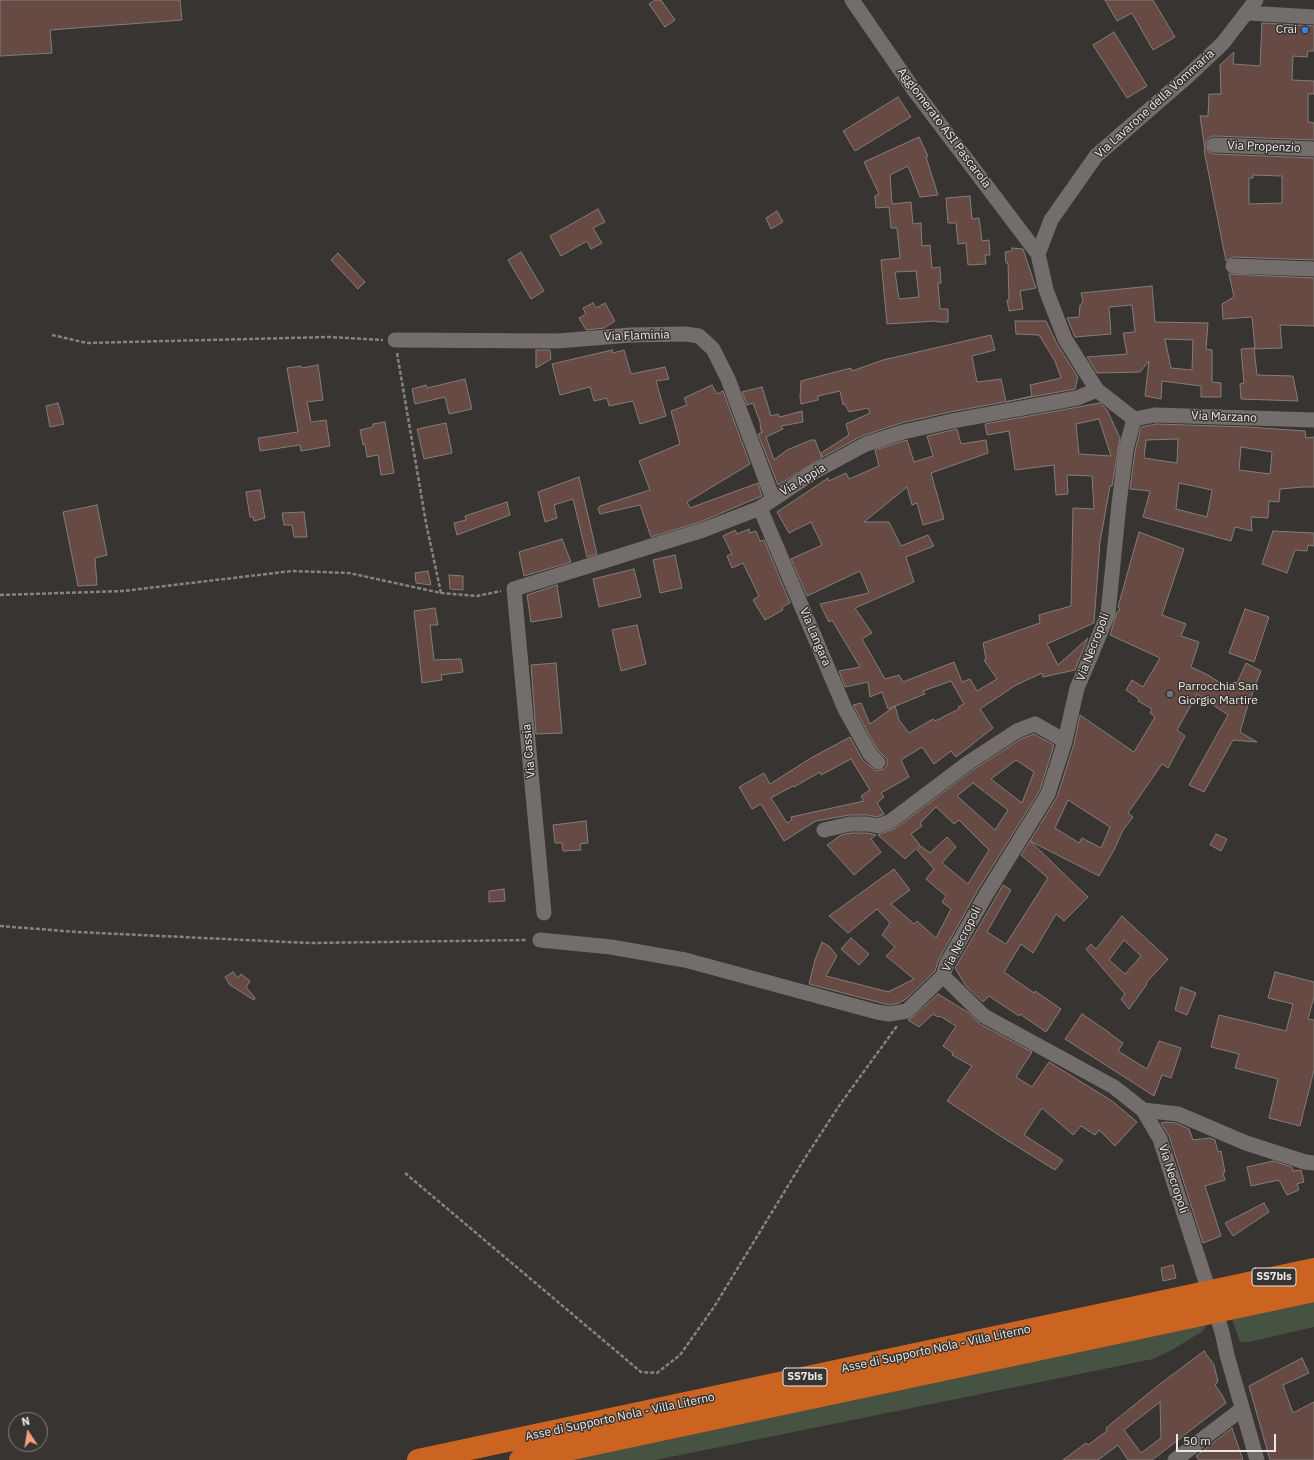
<!DOCTYPE html>
<style>
body{margin:0}
#map{position:relative;width:1314px;height:1460px;overflow:hidden;background:#383431;font-family:"IBM Plex Sans",sans-serif}
canvas{display:block}
.north{position:absolute;left:8px;top:1412px;width:40px;height:40px;box-sizing:border-box;background:#383431;border:1px solid #7f7c79;border-radius:50%;rotate:348deg;font-size:11px;font-weight:700;line-height:16px;text-align:center;color:#eae8e6}
.north::after{content:'';display:block;margin:auto;width:14px;height:18px;background:#f1a17c;clip-path:polygon(50% 0,100% 100%,50% 72%,0 100%)}
.scale{position:absolute;left:1176px;top:1434px;width:100px;height:18px;box-sizing:border-box;border:2px solid #eae8e6;border-top:0;padding-left:5px;font-size:12px;line-height:14px;white-space:nowrap;color:#eae8e6;-webkit-text-stroke:3px #383431;paint-order:stroke}
</style>
<div id="map">
<canvas width="1314" height="1460"></canvas>
<div class="north">N</div>
<div class="scale">50 m</div>
</div>
<script>
const g = document.querySelector('canvas').getContext('2d');
g.lineJoin = 'round';
function paint(path, color) { g.fillStyle = color; g.fill(path, 'evenodd'); }
const shape = rows => new Path2D(rows.map(r => 'M' + r).join(''));
function trace(path, color, width, dash) { g.strokeStyle = color; g.lineWidth = width; g.lineCap = dash ? 'butt' : 'round'; g.setLineDash(dash || []); g.stroke(path); }
function drawText(font, color, halo, rows, align = 'center') {
  g.font = font + ' "IBM Plex Sans",sans-serif'; g.lineWidth = 3; g.setLineDash([]); g.textBaseline = 'middle'; g.strokeStyle = halo; g.fillStyle = color; for (const [text, x, y, turn = 0] of rows) {
    g.save(); g.translate(x, y); g.rotate((+turn || 0) * Math.PI / 180); g.textAlign = isNaN(turn) ? turn : align; if (halo) g.strokeText(text, 0, 0); g.fillText(text, 0, 0); g.restore();
  }
}
paint(shape([
 [1314,1301,1314,1327,1249,1342,1240,1342,1232,1319],
 [1207,1324,1203,1331,1172,1350,1153,1359,656,1460,566,1460]
]), '#465242');
const building = shape([
 [0,0,180,0,182,20,50,30,52,53,0,56,0,0],
 [655,0,661,0,675,20,665,27,649,4,655,0],
 [1105,0,1153,0,1175,37,1153,50,1132,13,1117,21,1105,0],
 [1262,23,1314,26,1314,51,1308,51,1307,57,1293,56,1292,80,1314,81,1314,94,1308,94,1308,122,1314,123,1314,140,1214,136,1210,137,1207,140,1205,145,1209,152,1214,154,1314,158,1314,260,1233,257,1226,261,1204,150,1205,150,1200,116,1208,116,1209,94,1221,94,1220,65,1234,52,1233,64,1260,66,1262,23],
 [1253,175,1282,176,1282,203,1249,204,1249,178,1253,178,1253,175],
 [1114,32,1147,86,1127,98,1093,45,1114,32],
 [898,97,911,117,855,151,843,131,898,97],
 [919,137,928,156,926,157,938,195,920,197,908,166,890,175,892,204,911,202,913,224,921,223,922,246,930,245,932,268,940,267,941,283,938,283,940,309,948,309,948,322,937,322,937,321,887,324,881,260,900,258,897,228,891,228,889,207,876,208,875,196,879,194,864,162,919,137],
 [916,271,919,297,899,299,895,272,916,271],
 [970,196,972,219,979,218,982,241,989,240,990,255,985,255,986,264,968,265,966,243,958,244,956,223,948,223,946,198,970,196],
 [598,209,605,222,593,228,602,243,591,249,587,241,561,256,550,236,598,209],
 [777,211,783,222,771,229,766,218,777,211],
 [1012,248,1023,249,1036,288,1020,291,1023,309,1009,311,1007,300,1009,300,1008,263,1006,263,1005,252,1012,251,1012,248],
 [521,252,544,291,531,299,508,260,521,252],
 [338,253,365,282,358,289,331,260,338,253],
 [1229,274,1314,278,1314,326,1280,325,1282,348,1255,349,1252,317,1223,319,1222,304,1234,297,1229,274],
 [1152,286,1155,322,1208,323,1206,349,1212,350,1212,382,1221,383,1221,397,1201,397,1201,386,1162,381,1161,399,1145,396,1149,361,1140,372,1097,373,1087,357,1127,354,1123,333,1135,332,1132,305,1109,307,1111,334,1075,337,1067,318,1079,317,1080,305,1083,302,1081,293,1152,286],
 [1165,339,1193,340,1192,370,1171,368,1165,339],
 [593,303,596,308,605,303,615,321,604,328,586,330,579,318,586,314,583,308,593,303],
 [1015,321,1046,321,1057,344,1078,377,1075,389,950,412,901,423,862,436,823,457,821,453,849,435,846,424,870,413,868,408,849,412,845,404,843,405,840,391,818,396,818,400,801,404,800,396,801,381,851,368,852,371,883,360,991,335,995,350,972,356,977,382,1001,379,1006,402,1032,396,1030,385,1061,378,1055,361,1039,335,1016,334,1015,321],
 [1254,348,1257,375,1293,376,1298,401,1241,399,1240,384,1244,383,1241,349,1254,348],
 [536,350,550,350,551,359,536,368,536,350],
 [612,350,613,353,624,350,631,374,665,367,669,379,656,381,666,416,640,424,633,401,609,406,607,398,594,401,590,387,560,395,552,364,612,350],
 [318,365,323,400,307,402,311,422,326,420,330,446,301,451,300,445,260,451,258,438,298,432,287,368,301,366,302,368,318,365],
 [465,379,472,409,449,414,445,397,415,404,412,389,426,385,427,388,465,379],
 [712,385,717,394,723,391,750,464,687,502,690,508,758,483,762,496,700,522,651,537,640,505,600,514,598,508,600,506,650,490,639,461,680,444,671,411,687,405,684,398,712,385],
 [762,387,771,416,778,414,780,417,802,411,803,422,781,426,783,429,766,437,774,460,787,450,811,440,815,440,822,458,778,485,758,434,763,432,761,431,760,422,753,403,747,405,742,392,762,387],
 [58,403,64,424,50,427,46,406,58,403],
 [1100,403,1107,410,1120,438,1112,486,1110,486,1100,542,1094,623,1047,644,1058,665,1088,638,1075,670,1043,677,1042,673,1016,685,980,709,993,728,956,757,951,751,934,764,922,747,901,760,909,777,881,793,884,797,877,803,884,814,877,817,868,815,850,815,816,821,784,841,761,804,752,809,739,787,764,773,770,784,811,758,850,737,862,759,872,768,876,771,884,769,887,765,887,759,877,749,853,705,861,703,870,724,895,706,899,720,909,733,933,719,935,721,959,709,958,707,964,704,951,681,923,691,925,694,888,709,882,692,870,697,868,682,845,687,839,671,860,667,832,620,829,622,820,604,869,593,860,571,807,596,791,559,822,545,811,522,789,533,777,512,828,478,829,481,846,473,849,479,879,466,875,450,907,440,914,462,933,456,927,436,957,429,961,444,986,440,988,453,931,473,944,519,923,525,917,503,912,505,907,487,864,522,889,522,901,546,928,535,934,546,906,557,914,582,855,608,872,633,862,639,885,679,899,675,903,682,954,662,962,682,970,679,977,691,997,679,984,660,986,659,983,643,1040,623,1039,615,1071,606,1073,508,1094,509,1092,476,1067,475,1068,494,1056,495,1054,465,1015,470,1009,431,987,435,985,424,1100,403],
 [1099,419,1111,456,1079,454,1076,424,1099,419],
 [851,759,870,790,861,796,864,801,791,817,792,820,787,823,771,798,793,786,794,787,820,772,821,775,851,759],
 [385,422,394,473,381,475,378,455,367,457,365,444,363,445,360,430,373,427,373,424,385,422],
 [446,423,452,453,424,459,417,429,446,423],
 [1156,424,1248,427,1305,431,1306,438,1314,437,1314,487,1304,487,1280,489,1279,502,1269,501,1268,518,1251,517,1252,531,1235,527,1231,541,1143,517,1150,491,1130,489,1135,451,1141,427,1156,424],
 [1178,439,1177,463,1144,458,1146,440,1178,439],
 [1241,447,1272,452,1270,474,1239,470,1241,447],
 [1179,483,1212,490,1207,517,1176,509,1179,483],
 [579,477,597,554,587,557,573,499,554,505,557,518,545,522,538,492,579,477],
 [260,490,265,518,254,521,253,517,250,517,246,492,260,490],
 [507,502,510,515,457,535,454,523,466,520,465,516,507,502],
 [97,505,107,555,95,558,97,585,78,586,63,512,97,505],
 [304,512,307,537,294,537,292,525,284,525,282,513,304,512],
 [749,529,750,533,756,531,760,541,764,540,790,603,782,607,783,610,765,620,753,600,759,596,743,563,732,568,727,556,732,554,723,536,735,530,737,534,749,529],
 [1273,531,1314,533,1314,546,1308,545,1307,551,1295,550,1287,573,1262,564,1273,531],
 [1139,532,1184,549,1162,615,1186,624,1181,636,1199,642,1191,667,1208,675,1231,690,1234,682,1237,683,1246,663,1261,671,1247,708,1240,732,1257,742,1233,740,1204,792,1189,785,1228,715,1197,694,1177,730,1185,736,1168,768,1162,764,1128,813,1133,817,1123,830,1114,850,1099,876,1030,841,1057,797,1074,744,1080,715,1134,752,1155,717,1150,713,1152,709,1138,701,1139,699,1126,690,1132,680,1143,687,1160,658,1110,635,1117,612,1120,610,1118,607,1139,532],
 [1068,800,1110,827,1101,848,1082,838,1079,843,1055,828,1068,800],
 [562,539,571,562,524,576,519,552,562,539],
 [675,555,682,588,660,593,653,560,675,555],
 [634,569,641,597,599,607,593,579,634,569],
 [428,571,431,585,416,583,415,573,428,571],
 [449,575,463,576,463,590,450,589,449,575],
 [557,585,562,617,531,622,527,595,557,585],
 [435,608,438,625,430,625,434,660,461,659,463,672,441,675,442,680,422,683,414,611,435,608],
 [1245,609,1269,617,1254,662,1229,653,1245,609],
 [637,625,646,664,621,671,612,630,637,625],
 [556,663,562,733,536,734,531,665,556,663],
 [1034,734,1054,745,1040,790,979,888,939,959,935,971,906,999,899,1003,889,1005,809,984,815,960,822,942,830,947,837,956,826,976,889,992,888,992,914,979,886,956,895,947,882,935,890,923,877,909,848,933,829,916,894,869,910,890,891,904,914,924,917,921,936,938,951,909,942,902,946,896,926,879,934,869,917,850,921,846,930,853,947,837,956,847,942,863,968,884,989,850,959,820,954,824,936,807,920,823,922,826,911,834,920,845,905,859,878,835,896,828,973,770,1021,739,1034,734],
 [1016,760,1034,772,1022,803,991,779,1016,760],
 [973,783,1008,810,995,830,957,796,973,783],
 [586,821,588,843,580,844,581,850,563,851,562,843,555,843,553,825,586,821],
 [851,833,867,833,876,835,871,839,881,852,854,875,827,845,841,835,851,833],
 [1216,834,1227,839,1221,851,1210,845,1216,834],
 [1030,841,1088,897,1064,921,1056,914,1033,953,1021,944,1004,972,1034,993,1035,991,1061,1009,1046,1032,1020,1014,1019,1016,989,996,983,1002,966,986,955,968,1003,885,1011,890,987,932,1006,944,1048,878,1021,855,1030,841],
 [504,889,505,901,489,902,489,891,504,889],
 [1122,916,1168,959,1146,983,1147,984,1129,1009,1121,999,1125,994,1086,949,1091,944,1096,949,1122,916],
 [1124,940,1141,956,1125,974,1109,960,1124,940],
 [851,938,869,954,859,965,841,949,851,938],
 [233,972,238,978,241,974,250,981,246,987,255,998,254,1000,230,985,225,977,233,972],
 [1275,972,1314,982,1314,997,1308,1019,1314,1020,1314,1070,1300,1126,1269,1118,1278,1079,1235,1068,1239,1054,1211,1047,1219,1015,1286,1031,1293,1004,1268,998,1275,972],
 [1181,987,1196,993,1187,1015,1175,1010,1181,987],
 [938,994,969,1013,980,1024,1032,1052,1016,1077,1032,1087,1049,1062,1112,1101,1137,1122,1115,1146,1099,1130,1095,1135,1081,1126,1073,1135,1042,1108,1024,1135,1063,1160,1055,1170,1005,1139,947,1101,972,1066,952,1055,953,1053,943,1046,956,1026,940,1016,938,1017,933,1014,919,1027,908,1020,913,1017,938,994],
 [1082,1014,1110,1033,1109,1033,1123,1043,1118,1051,1147,1069,1159,1041,1181,1048,1171,1078,1162,1075,1154,1096,1065,1039,1082,1014],
 [1166,1122,1176,1123,1189,1129,1193,1140,1210,1138,1215,1140,1218,1152,1221,1151,1225,1172,1223,1173,1225,1180,1205,1186,1221,1236,1203,1243,1169,1136,1161,1123,1166,1122],
 [1273,1161,1292,1167,1293,1171,1301,1170,1304,1182,1297,1184,1299,1190,1287,1195,1279,1180,1251,1186,1247,1167,1273,1161],
 [1264,1203,1269,1212,1233,1236,1225,1223,1264,1203],
 [1173,1265,1176,1278,1163,1281,1161,1268,1173,1265],
 [1204,1351,1214,1365,1218,1382,1215,1385,1222,1395,1226,1403,1152,1460,1128,1460,1118,1445,1098,1460,1063,1460,1086,1443,1088,1445,1107,1431,1106,1428,1160,1384,1204,1351],
 [1160,1402,1161,1438,1141,1453,1124,1430,1160,1402],
 [1302,1358,1309,1373,1283,1385,1293,1413,1314,1402,1314,1460,1270,1460,1249,1386,1302,1358],
 [1232,1428,1243,1460,1199,1460,1196,1456,1232,1428]
]);
paint(building, '#684a44');
trace(building, '#827d7b', 1);
trace(shape([
 [52,335,87,343,329,337,383,340],
 [397,353,426,523,441,593],
 [0,595,123,591,292,571,349,573,441,593,477,596,501,591],
 [0,926,77,932,309,943,527,940],
 [405,1173,641,1372,657,1373,680,1355,714,1307,805,1158,841,1103,897,1026]
]), '#868380', 2.5, [4, 2]);
trace(shape([
 [852,0,914,90,1038,254,1046,290,1065,339,1097,390,1134,419],
 [1247,13,1314,17],
 [1214,145,1314,149],
 [1038,254,1051,220,1096,156,1188,76,1223,43,1256,0],
 [1233,266,1314,269],
 [395,340,558,341,631,335,685,334,699,336,713,349,728,379,773,499],
 [1134,419,1126,449,1119,504,1108,614,1087,665,1077,688,1065,741,1048,794,987,893,947,963,943,976,984,1016,1114,1087,1143,1110,1160,1139,1222,1332,1227,1355,1257,1460],
 [1134,419,1155,415,1314,420],
 [760,508,845,709,870,754,878,762],
 [824,830,850,824,868,824,878,826,891,821,968,763,1017,731,1027,727,1035,724,1065,741],
 [544,913,514,589,703,530,760,508,814,472,866,444,903,432,952,421,1077,398,1097,390],
 [540,940,611,947,685,960,877,1012,889,1014,907,1011,943,976],
 [1143,1110,1178,1114,1246,1143,1305,1162,1314,1163],
 [1175,1460,1242,1409]
]), '#736e6b', 15);
trace(shape([
 [418,1460,1314,1269],
 [520,1460,1314,1291]
]), '#cb6420', 22);
for (const [x, y, r, color] of [
 [1305,30,4,"#3f7fe0"],
 [1170,694,4,"#6b7280"]
]) { const dot = new Path2D(); dot.arc(x, y, r, 0, 2 * Math.PI); g.fillStyle = color; g.fill(dot); trace(dot, '#383431', 1.5); }
for (const [x, y, w] of [
 [1274,1277,44],
 [805,1377,44]
]) { const box = new Path2D(); box.roundRect(x - w / 2, y - 9, w, 18, 3); g.fillStyle = '#383431'; g.fill(box); trace(box, '#eae8e6', 1); }
drawText('bold 11px', '#eae8e6', null, [
 ["SS7bis",1274,1277],
 ["SS7bis",805,1377]
]);
drawText('12px', '#eae8e6', '#383431', [
 ["Crai",1297,30],
 ["Parrocchia San",1178,687,"left"],
 ["Giorgio Martire",1178,701,"left"]
], 'right');
drawText('12px', '#eae8e6', '#383431', [
 ["Via Lavarone della Vommaria",1155,104,-42],
 ["Agglomerato ASI Pascarola",944,128,53],
 ["Via Propenzio",1264,147,2],
 ["Via Flaminia",637,336,-2],
 ["Via Marzano",1224,417,2],
 ["Via Appia",803,480,-31],
 ["Via Langara",815,637,67],
 ["Via Necropoli",1093,647,-69],
 ["Via Cassia",529,751,-95],
 ["Via Necropoli",962,939,-63],
 ["Via Necropoli",1173,1179,72],
 ["Asse di Supporto Nola - Villa Literno",936,1349,-12],
 ["Asse di Supporto Nola - Villa Literno",620,1417,-12]
]);
</script>
